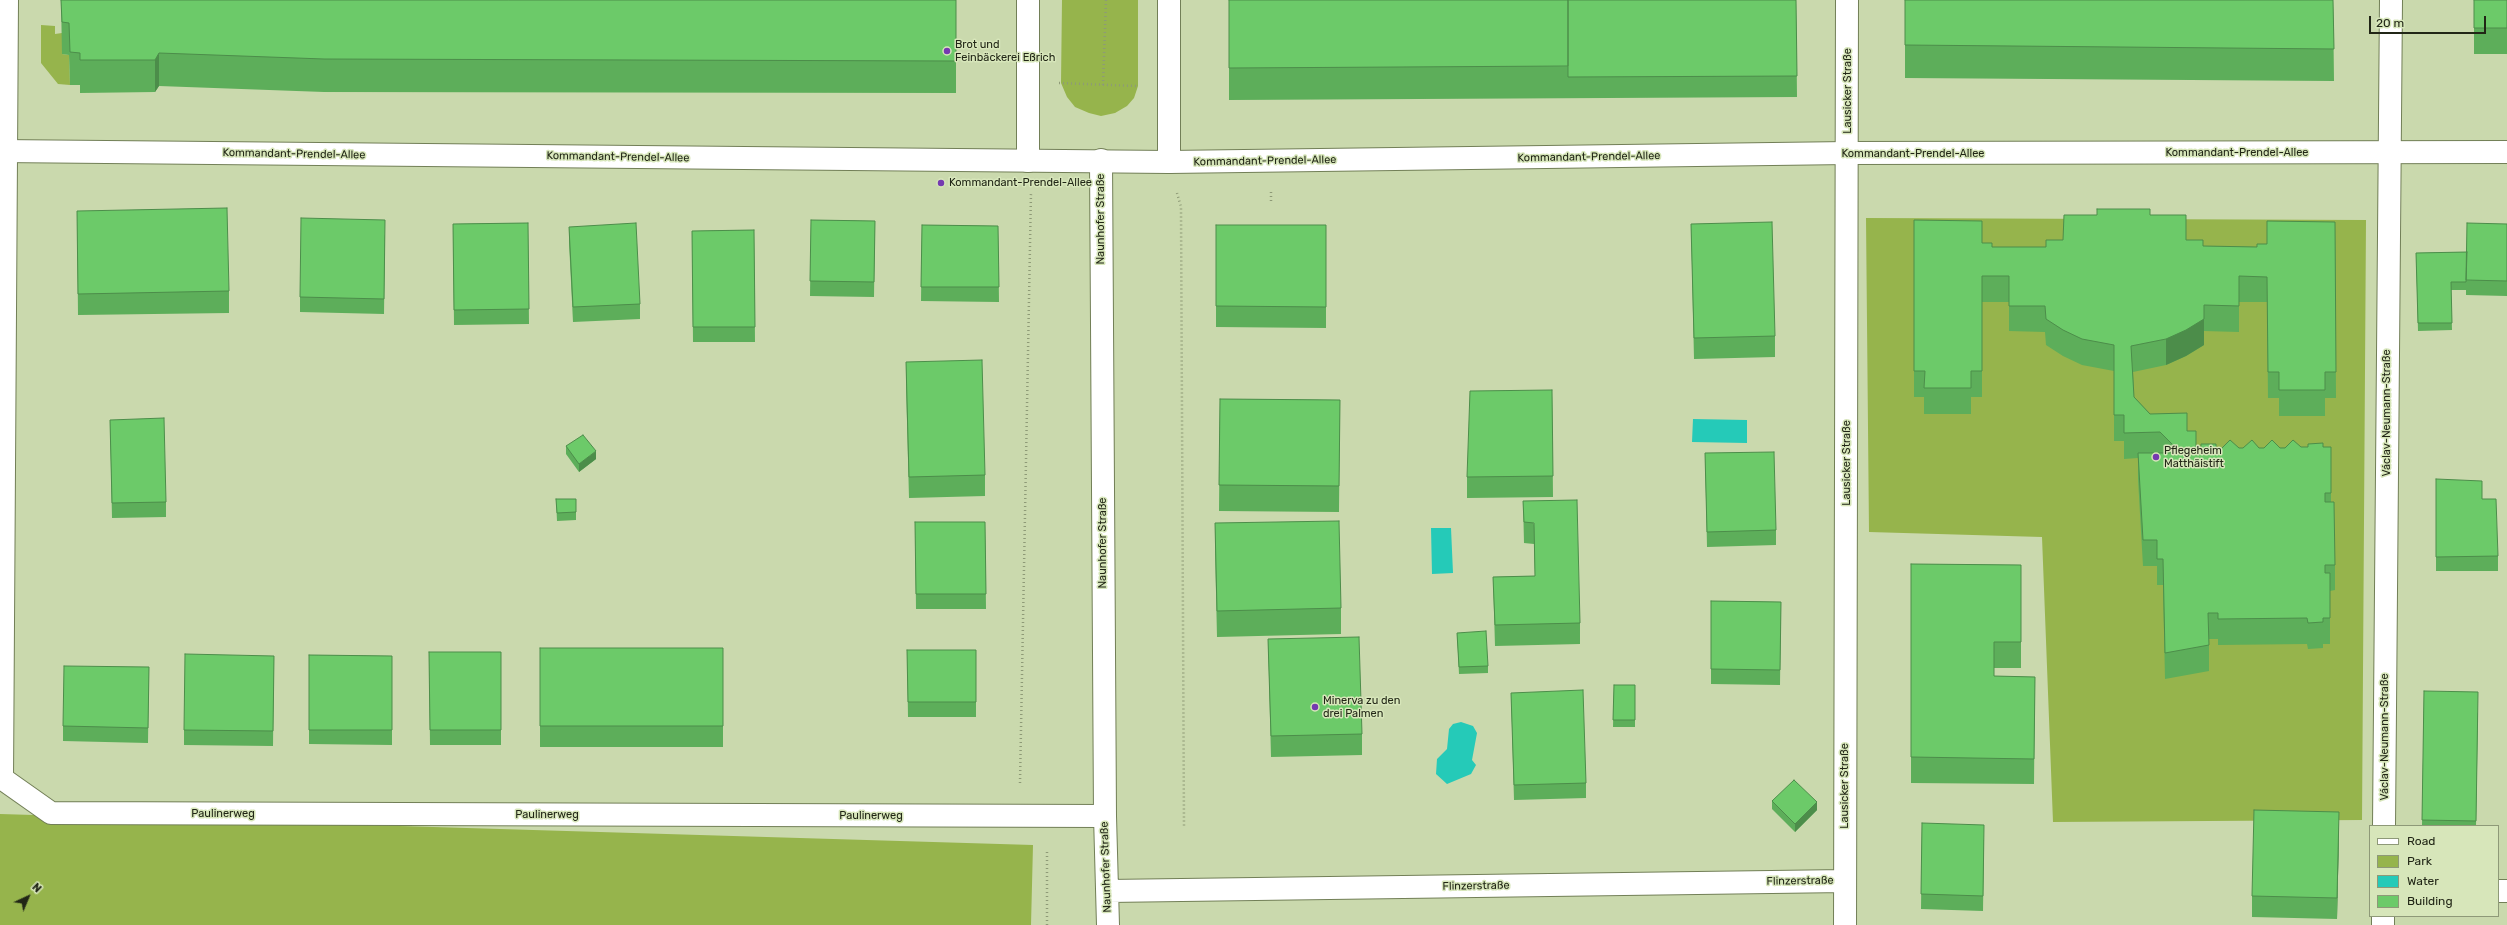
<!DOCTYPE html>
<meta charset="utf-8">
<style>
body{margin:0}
#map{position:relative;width:2507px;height:925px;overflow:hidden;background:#cad9ad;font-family:Rubik,sans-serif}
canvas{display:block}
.legend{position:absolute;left:2369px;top:825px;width:130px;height:92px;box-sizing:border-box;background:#d7e6ba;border:1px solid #8e9978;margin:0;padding:5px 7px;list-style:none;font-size:12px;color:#212616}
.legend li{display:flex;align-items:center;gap:8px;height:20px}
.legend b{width:20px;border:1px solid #8e9978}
.north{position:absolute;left:8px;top:877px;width:40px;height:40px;-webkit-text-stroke:3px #d7e6ba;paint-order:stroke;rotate:44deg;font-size:11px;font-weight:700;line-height:16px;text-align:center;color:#212616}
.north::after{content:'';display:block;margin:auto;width:14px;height:18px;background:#212616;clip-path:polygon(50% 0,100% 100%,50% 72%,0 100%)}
.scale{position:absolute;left:2369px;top:16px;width:117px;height:18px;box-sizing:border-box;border:2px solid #212616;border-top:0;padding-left:5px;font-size:12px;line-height:14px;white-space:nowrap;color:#212616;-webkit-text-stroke:3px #d7e6ba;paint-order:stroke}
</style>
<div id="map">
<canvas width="2507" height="925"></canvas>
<ul class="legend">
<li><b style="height:5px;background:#fff"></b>Road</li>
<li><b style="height:11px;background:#96b44c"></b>Park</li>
<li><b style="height:11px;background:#25cab8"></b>Water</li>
<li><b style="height:11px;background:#6cca69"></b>Building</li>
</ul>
<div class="north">N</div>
<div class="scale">20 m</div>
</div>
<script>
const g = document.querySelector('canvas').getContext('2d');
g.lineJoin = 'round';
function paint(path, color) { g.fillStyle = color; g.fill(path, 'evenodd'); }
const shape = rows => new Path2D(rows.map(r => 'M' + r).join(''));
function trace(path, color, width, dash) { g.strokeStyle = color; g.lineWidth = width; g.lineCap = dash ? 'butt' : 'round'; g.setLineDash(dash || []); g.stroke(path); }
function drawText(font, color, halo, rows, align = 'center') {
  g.font = font + ' Rubik,sans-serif'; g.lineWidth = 3; g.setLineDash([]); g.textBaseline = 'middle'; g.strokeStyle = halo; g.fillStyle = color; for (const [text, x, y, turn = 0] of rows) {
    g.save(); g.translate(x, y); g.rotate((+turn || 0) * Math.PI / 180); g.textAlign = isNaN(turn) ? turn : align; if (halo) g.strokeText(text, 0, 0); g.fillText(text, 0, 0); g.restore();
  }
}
paint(shape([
 [1062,0,1138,0,1138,86,1134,98,1127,106,1115,113,1101,116,1089,113,1075,107,1067,97,1061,83],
 [41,25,55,26,55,34,62,33,62,54,69,55,70,85,58,84,41,63],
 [1866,218,2366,220,2362,820,2053,822,2042,537,1869,532],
 [0,814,1033,845,1031,925,0,925]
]), '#96b44c');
paint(shape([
 [1693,419,1747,420,1747,443,1692,442],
 [1431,528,1451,528,1453,573,1432,574],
 [1461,722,1473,726,1477,733,1472,760,1476,765,1471,774,1447,784,1436,774,1437,759,1447,749,1449,729,1453,724]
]), '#25cab8');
const minor = shape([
 [1101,160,1105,816,1108,925],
 [0,777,51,813,1105,816],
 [2,777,7,0],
 [2384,826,2391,0],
 [1108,891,1845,881],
 [2498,891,2507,891],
 [1845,925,1847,0],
 [2383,925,2383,916]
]);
const tertiary = shape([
 [1028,161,1028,0],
 [1169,162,1169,0]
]);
const secondary = shape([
 [0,151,1169,162,1848,153,2507,152]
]);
trace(minor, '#727f57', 24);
trace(tertiary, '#727f57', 24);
trace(secondary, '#727f57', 24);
trace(shape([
 [1059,83,1136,86],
 [1103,85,1106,0],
 [1271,192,1271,204],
 [1177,193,1181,207,1184,828],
 [1020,783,1031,192],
 [1047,852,1047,925]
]), '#8e9a77', 2.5, [1, 3]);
trace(minor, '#fff', 22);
trace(tertiary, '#fff', 22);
trace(secondary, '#fff', 22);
paint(shape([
 [61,0,956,0,956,93,324,92,159,86,155,92,80,93,80,85,70,85,69,55,62,54],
 [1229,0,1796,0,1797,97,1229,100],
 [1905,0,2333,0,2334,81,1905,78],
 [2474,0,2507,0,2507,54,2474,54],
 [77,211,229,291,229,313,78,315],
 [2150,215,2186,240,2203,246,2257,247,2335,222,2336,398,2325,398,2325,416,2279,416,2279,398,2268,398,2267,302,2239,302,2239,332,2204,331,2204,345,2186,356,2166,365,2133,372,2134,397,2150,414,2187,431,2196,449,2331,447,2331,502,2335,565,2335,590,2330,591,2330,644,2323,644,2323,648,2308,649,2307,644,2218,645,2218,639,2209,639,2209,671,2165,679,2163,585,2157,585,2157,566,2143,566,2138,479,2138,458,2124,459,2124,441,2114,441,2114,371,2082,365,2063,356,2046,345,2045,332,2009,331,2009,302,1982,302,1982,397,1971,397,1971,414,1924,414,1924,397,1914,397,1914,220,1992,247,2046,247,2046,240,2063,240],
 [811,220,875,221,874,297,810,296],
 [528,223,529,324,454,325,453,224],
 [1691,224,1775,336,1775,357,1694,359],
 [2507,224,2507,296,2466,295,2466,290,2451,290,2452,330,2418,331,2416,253,2467,252],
 [922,225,998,226,999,302,921,301],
 [1216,225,1326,225,1326,328,1216,327],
 [569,227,640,304,640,319,573,322,569,242],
 [754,230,755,342,693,342,692,231],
 [385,235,384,314,300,312,300,297],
 [906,362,985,475,985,496,909,498,906,383],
 [1552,390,1553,497,1467,498,1467,477],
 [1220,399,1340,400,1339,512,1219,511],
 [110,420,166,502,166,517,112,518],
 [566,446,596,459,579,472,566,454],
 [1705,453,1776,530,1776,545,1707,547],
 [2436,479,2482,499,2498,556,2498,571,2436,571],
 [556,499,576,512,576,520,557,521],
 [1523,501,1580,623,1580,644,1495,646,1493,577,1535,576,1534,544,1524,543],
 [915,522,985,522,986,609,916,609],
 [1215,523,1341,608,1341,634,1217,637,1215,548],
 [1911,564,2021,565,2021,668,1994,668,1994,676,2035,677,2034,784,1911,783],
 [1711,601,1781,602,1780,685,1711,684],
 [1457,633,1488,666,1488,673,1459,674],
 [1268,639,1362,734,1362,755,1271,757],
 [540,648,723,648,723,747,540,747],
 [907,650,976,650,976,717,908,717],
 [429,652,501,652,501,745,430,745],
 [309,655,392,656,392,745,309,744],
 [274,656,273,746,184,745,184,730],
 [149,667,148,743,63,741,63,726],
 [1614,685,1635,685,1635,727,1613,727],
 [2424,691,2478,713,2476,826,2422,826],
 [1511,693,1586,783,1586,798,1514,800],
 [1772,801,1817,810,1795,832,1772,809],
 [1922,823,1984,840,1983,911,1921,909],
 [2339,833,2337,919,2252,917,2252,896]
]), '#5dae5a');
paint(shape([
 [159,53,159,86,155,92,155,60],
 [2204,305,2204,345,2186,356,2166,365,2166,339],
 [596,451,596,459,579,472,579,464],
 [1817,802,1817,810,1795,832,1795,824],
 [2339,812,2339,833,2337,919,2337,898]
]), '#4c8d4a');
const building = shape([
 [61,0,956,0,956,61,324,59,159,53,155,60,80,60,80,53,70,52,69,23,62,22,61,0],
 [1229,0,1568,0,1568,66,1229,68,1229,0],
 [1568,0,1796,0,1797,76,1568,77,1568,0],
 [1905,0,2333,0,2334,49,1905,45,1905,0],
 [2474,0,2507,0,2507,28,2474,28,2474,0],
 [227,208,229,291,78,294,77,211,227,208],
 [2097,209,2150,209,2150,215,2186,215,2186,240,2203,240,2203,246,2257,247,2257,244,2267,244,2267,221,2335,222,2336,372,2325,372,2325,390,2279,390,2279,372,2268,372,2267,277,2239,276,2239,306,2204,305,2204,319,2186,330,2166,339,2131,346,2134,397,2150,414,2187,413,2187,431,2196,431,2196,449,2201,449,2201,444,2216,444,2216,449,2221,449,2230,440,2239,448,2243,448,2252,440,2259,448,2264,448,2272,440,2280,448,2285,448,2293,440,2301,447,2308,447,2308,444,2323,443,2323,447,2331,447,2331,493,2325,493,2325,502,2334,502,2335,565,2325,565,2325,573,2330,573,2330,618,2323,618,2323,622,2308,623,2307,618,2218,619,2218,613,2208,613,2209,645,2165,653,2163,559,2157,559,2157,540,2143,540,2138,453,2175,453,2175,447,2160,432,2124,433,2124,415,2114,415,2114,345,2082,339,2063,330,2046,319,2045,306,2009,306,2009,276,1982,276,1982,371,1971,371,1971,388,1924,388,1925,371,1914,371,1914,220,1982,221,1982,243,1992,243,1992,247,2046,247,2046,240,2063,240,2064,215,2097,215,2097,209],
 [301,218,385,220,384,299,300,297,301,218],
 [811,220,875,221,874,282,810,281,811,220],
 [1772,222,1775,336,1694,338,1691,224,1772,222],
 [528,223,529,309,454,310,453,224,528,223],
 [636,223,640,304,573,307,569,227,636,223],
 [2467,223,2507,224,2507,281,2466,280,2467,223],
 [922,225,998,226,999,287,921,287,922,225],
 [1216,225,1326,225,1326,307,1216,306,1216,225],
 [754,230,755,327,693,327,692,231,754,230],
 [2467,252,2466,282,2451,282,2452,323,2418,323,2416,253,2467,252],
 [982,360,985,475,909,477,906,362,982,360],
 [1552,390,1553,476,1467,477,1470,391,1552,390],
 [1220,399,1340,400,1339,486,1219,485,1220,399],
 [164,418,166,502,112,503,110,420,164,418],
 [583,435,596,451,579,464,566,446,583,435],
 [1774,452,1776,530,1707,532,1705,453,1774,452],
 [2436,479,2482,481,2482,499,2496,499,2498,556,2436,557,2436,479],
 [556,499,576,499,576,512,557,513,556,499],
 [1577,500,1580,623,1495,625,1493,577,1535,576,1534,523,1524,522,1523,501,1577,500],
 [1339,521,1341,608,1217,611,1215,523,1339,521],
 [915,522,985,522,986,594,916,594,915,522],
 [1911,564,2021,565,2021,642,1994,642,1994,676,2035,677,2034,759,1911,757,1911,564],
 [1711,601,1781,602,1780,670,1711,669,1711,601],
 [1486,631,1488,666,1459,667,1457,633,1486,631],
 [1359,637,1362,734,1271,736,1268,639,1359,637],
 [540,648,723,648,723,726,540,726,540,648],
 [907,650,976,650,976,702,908,702,907,650],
 [429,652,501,652,501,730,430,730,429,652],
 [185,654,274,656,273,731,184,730,185,654],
 [309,655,392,656,392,730,309,730,309,655],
 [64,666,149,667,148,728,63,726,64,666],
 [1614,685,1635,685,1635,720,1613,720,1614,685],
 [1583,690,1586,783,1514,785,1511,693,1583,690],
 [2424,691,2478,692,2476,821,2422,820,2424,691],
 [1794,780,1817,802,1795,824,1772,801,1794,780],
 [2254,810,2339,812,2337,898,2252,896,2254,810],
 [1922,823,1984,825,1983,896,1921,894,1922,823]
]);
paint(building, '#6cca69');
trace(building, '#4c8d4a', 1);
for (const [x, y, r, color] of [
 [947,51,4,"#753ab0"],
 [941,183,4,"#753ab0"],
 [2156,457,4,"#753ab0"],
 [1315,707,4,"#753ab0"]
]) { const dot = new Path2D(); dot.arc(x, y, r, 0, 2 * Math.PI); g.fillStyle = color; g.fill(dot); trace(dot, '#d7e6ba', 1.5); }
drawText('11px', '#212616', '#d7e6ba', [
 ["Brot und",955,45],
 ["Feinbäckerei Eßrich",955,58],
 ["Kommandant-Prendel-Allee",949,183],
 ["Pflegeheim",2164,451],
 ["Matthäistift",2164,464],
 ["Minerva zu den",1323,701],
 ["drei Palmen",1323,714]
], 'left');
drawText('11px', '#212616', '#d7e6ba', [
 ["Lausicker Straße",1848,91,-90],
 ["Kommandant-Prendel-Allee",2237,153],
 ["Kommandant-Prendel-Allee",294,154,1],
 ["Kommandant-Prendel-Allee",1913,154],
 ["Kommandant-Prendel-Allee",618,157,1],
 ["Kommandant-Prendel-Allee",1589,157,-1],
 ["Kommandant-Prendel-Allee",1265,161,-1],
 ["Naunhofer Straße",1101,219,-90],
 ["Václav-Neumann-Straße",2387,413,-90],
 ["Lausicker Straße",1847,463,-90],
 ["Naunhofer Straße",1103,543,-90],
 ["Václav-Neumann-Straße",2385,737,-90],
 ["Lausicker Straße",1845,786,-90],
 ["Paulinerweg",223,814],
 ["Paulinerweg",547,815],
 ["Paulinerweg",871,816],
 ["Naunhofer Straße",1106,867,-92],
 ["Flinzerstraße",1800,881,-1],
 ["Flinzerstraße",1476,886,-1]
]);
</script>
